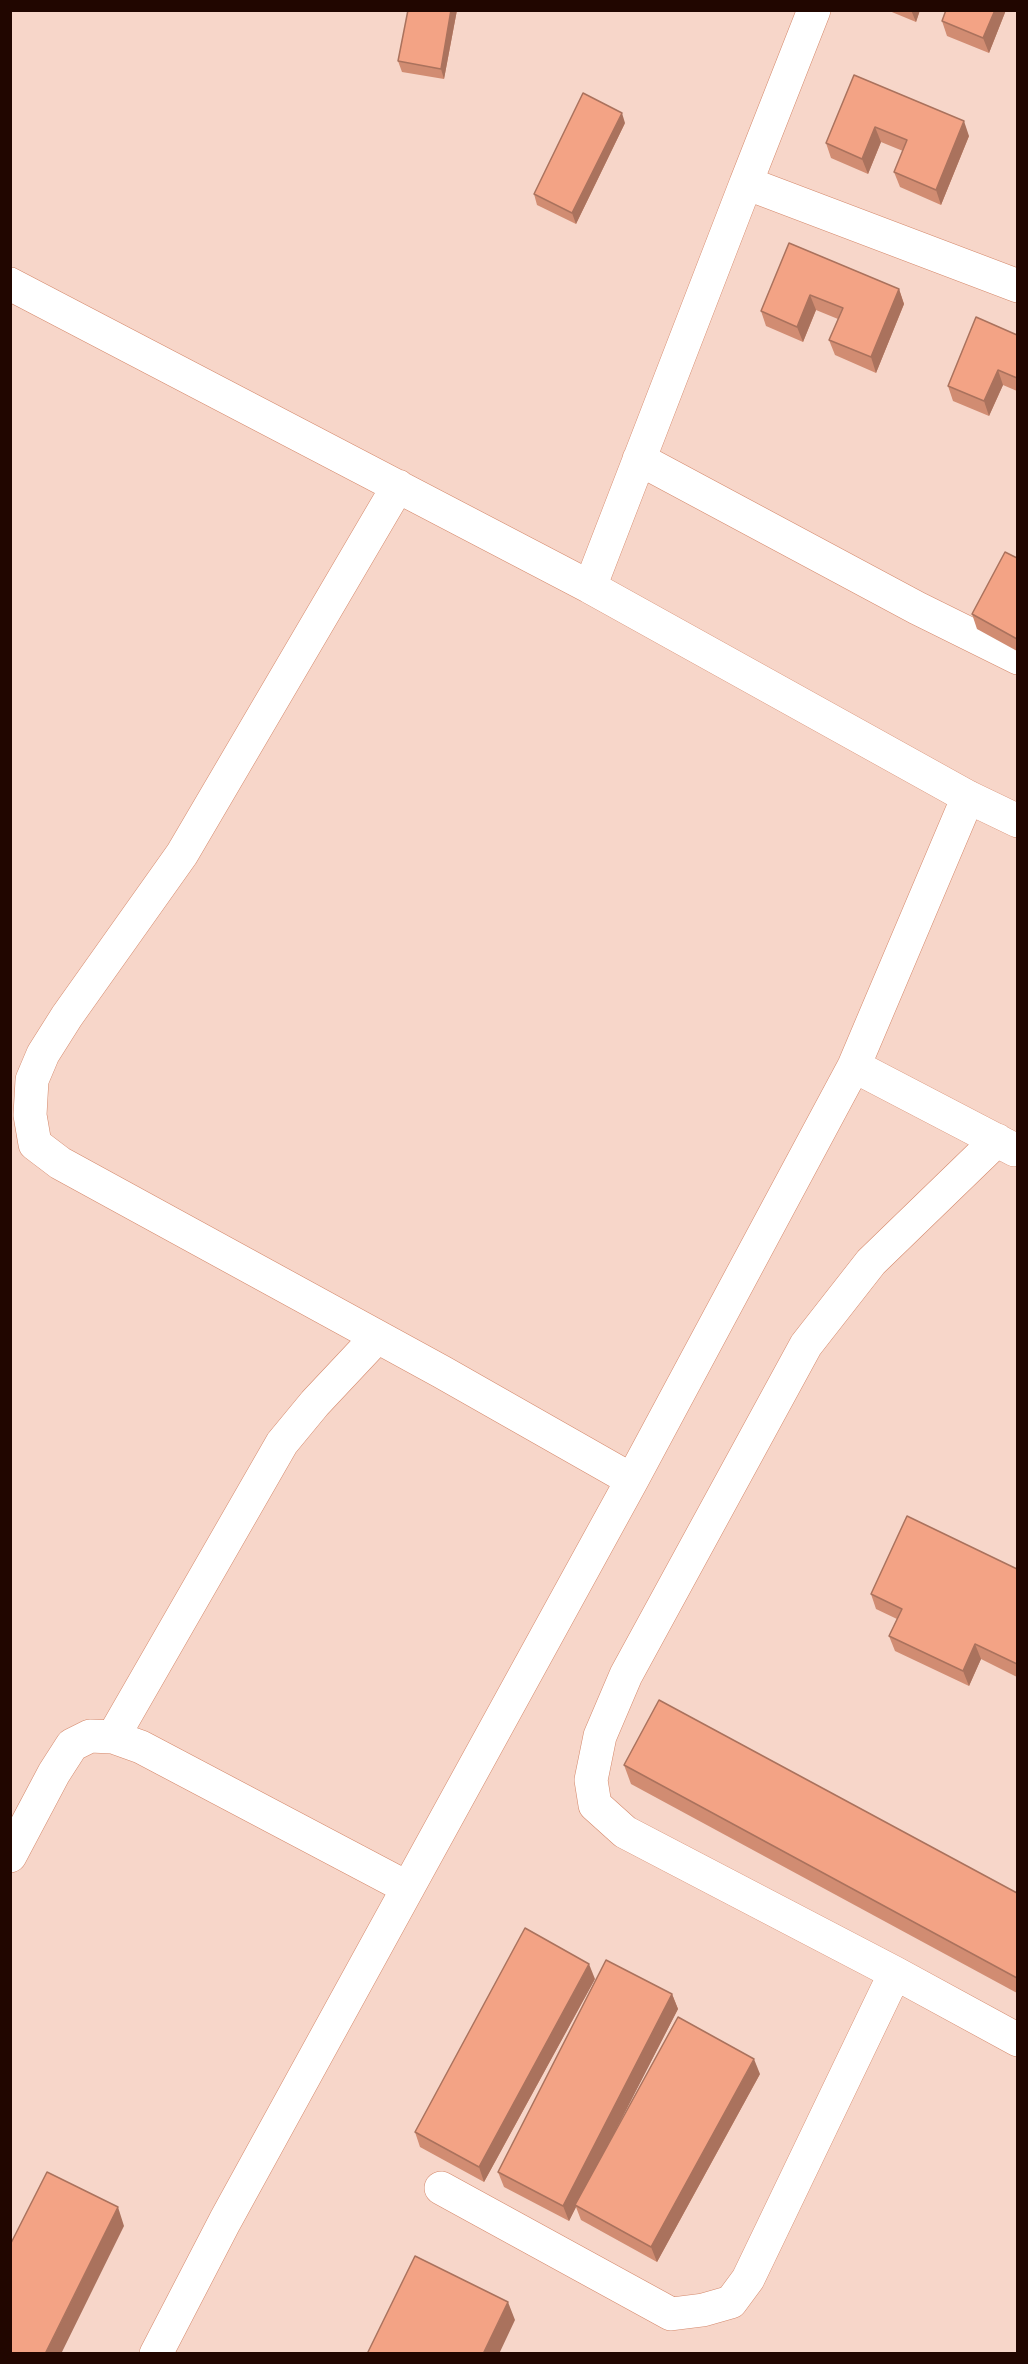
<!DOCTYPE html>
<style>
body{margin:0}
#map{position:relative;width:1028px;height:2364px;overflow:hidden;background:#f7d6c9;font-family:"Times New Roman",serif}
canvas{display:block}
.frame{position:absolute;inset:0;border:12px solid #210600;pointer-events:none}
</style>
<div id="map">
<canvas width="1028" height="2364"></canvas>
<div class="frame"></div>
</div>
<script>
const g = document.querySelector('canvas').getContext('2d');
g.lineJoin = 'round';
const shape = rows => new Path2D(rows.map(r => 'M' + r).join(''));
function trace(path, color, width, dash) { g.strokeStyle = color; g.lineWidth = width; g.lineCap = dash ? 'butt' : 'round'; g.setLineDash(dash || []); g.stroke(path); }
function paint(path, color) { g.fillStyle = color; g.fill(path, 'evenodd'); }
const minor = shape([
 [746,183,814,10],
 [10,284,590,587,968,797,1018,821],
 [639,459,917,608,1018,658],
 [398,486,182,854,67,1016,43,1054,32,1080,30,1115,35,1144,60,1163,442,1372,632,1480],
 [590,587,746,183,1018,286],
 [854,1066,1015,1150],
 [997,1140,871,1262,806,1345,626,1675,600,1736,591,1780,595,1805,625,1832,895,1973,1018,2040],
 [113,1737,282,1443,315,1403,377,1337],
 [10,1856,54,1773,72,1745,90,1736,113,1737,141,1747,408,1888],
 [441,2188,671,2314,703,2310,731,2302,748,2279,895,1973],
 [156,2354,225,2221,632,1480,854,1066,968,797]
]);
trace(minor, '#d4886b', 34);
trace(minor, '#fff', 33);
paint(shape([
 [408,10,457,10,444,79,402,72,398,61],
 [887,10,920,10,916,22],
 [946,10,1006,10,989,53,947,36,942,21],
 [854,75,969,136,941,205,900,187,894,172,903,151,881,142,868,174,831,158,826,143],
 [625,123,576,224,537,205,534,194],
 [789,243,899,289,904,304,876,373,835,355,829,340,838,319,816,310,803,342,766,326,761,311],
 [1017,335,1017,391,1003,385,989,416,953,401,948,386],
 [1017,558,1017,651,977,629,972,614],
 [1017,1569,1017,1677,981,1659,969,1686,895,1651,889,1636,897,1619,876,1609,871,1594],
 [624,1765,1017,1893,1017,1993,631,1784],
 [595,1979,484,2182,420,2147,415,2132],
 [672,1994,678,2009,603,2154,760,2074,657,2262,581,2220,576,2207,569,2221,504,2187,498,2172]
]), '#d18c72');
paint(shape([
 [451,10,457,10,444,79,441,69],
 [911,10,920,10,916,22],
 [995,10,1006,10,989,53,983,38],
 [622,113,625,123,576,224,572,213],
 [964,121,969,136,941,205,936,190],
 [875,127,881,142,868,174,862,159],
 [899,289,904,304,876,373,871,357],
 [810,295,816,310,803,342,797,327],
 [998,370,1003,385,989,416,984,401],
 [975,1644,981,1659,969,1686,963,1671],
 [589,1964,595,1979,484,2182,479,2167],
 [672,1994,678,2009,577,2206,575,2205,576,2207,569,2221,563,2206],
 [754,2059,760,2074,657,2262,651,2247],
 [118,2207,124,2226,61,2354,45,2354],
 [508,2302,515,2320,499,2354,483,2354]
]), '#aa725d');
const building = shape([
 [408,10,451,10,441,69,398,61,408,10],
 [946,10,995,10,983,38,942,21,946,10],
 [854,75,964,121,936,190,894,172,907,140,875,127,862,159,826,143,854,75],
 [583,93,622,113,572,213,534,194,583,93],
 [789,243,899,289,871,357,829,340,843,308,810,295,797,327,761,311,789,243],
 [976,317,1017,335,1017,378,998,370,984,401,948,386,976,317],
 [1005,552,1017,558,1017,639,972,614,1005,552],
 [907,1516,1017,1569,1017,1664,975,1644,963,1671,889,1636,902,1609,871,1594,907,1516],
 [659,1700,1017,1893,1017,1978,624,1765,659,1700],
 [525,1928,589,1964,479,2167,415,2132,525,1928],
 [606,1960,672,1994,563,2206,498,2172,606,1960],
 [678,2017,754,2059,651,2247,575,2205,678,2017],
 [47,2172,118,2207,45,2354,10,2354,10,2245,47,2172],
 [415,2256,508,2302,483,2354,367,2354,415,2256]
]);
paint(building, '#f3a385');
trace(building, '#aa725d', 1.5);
</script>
